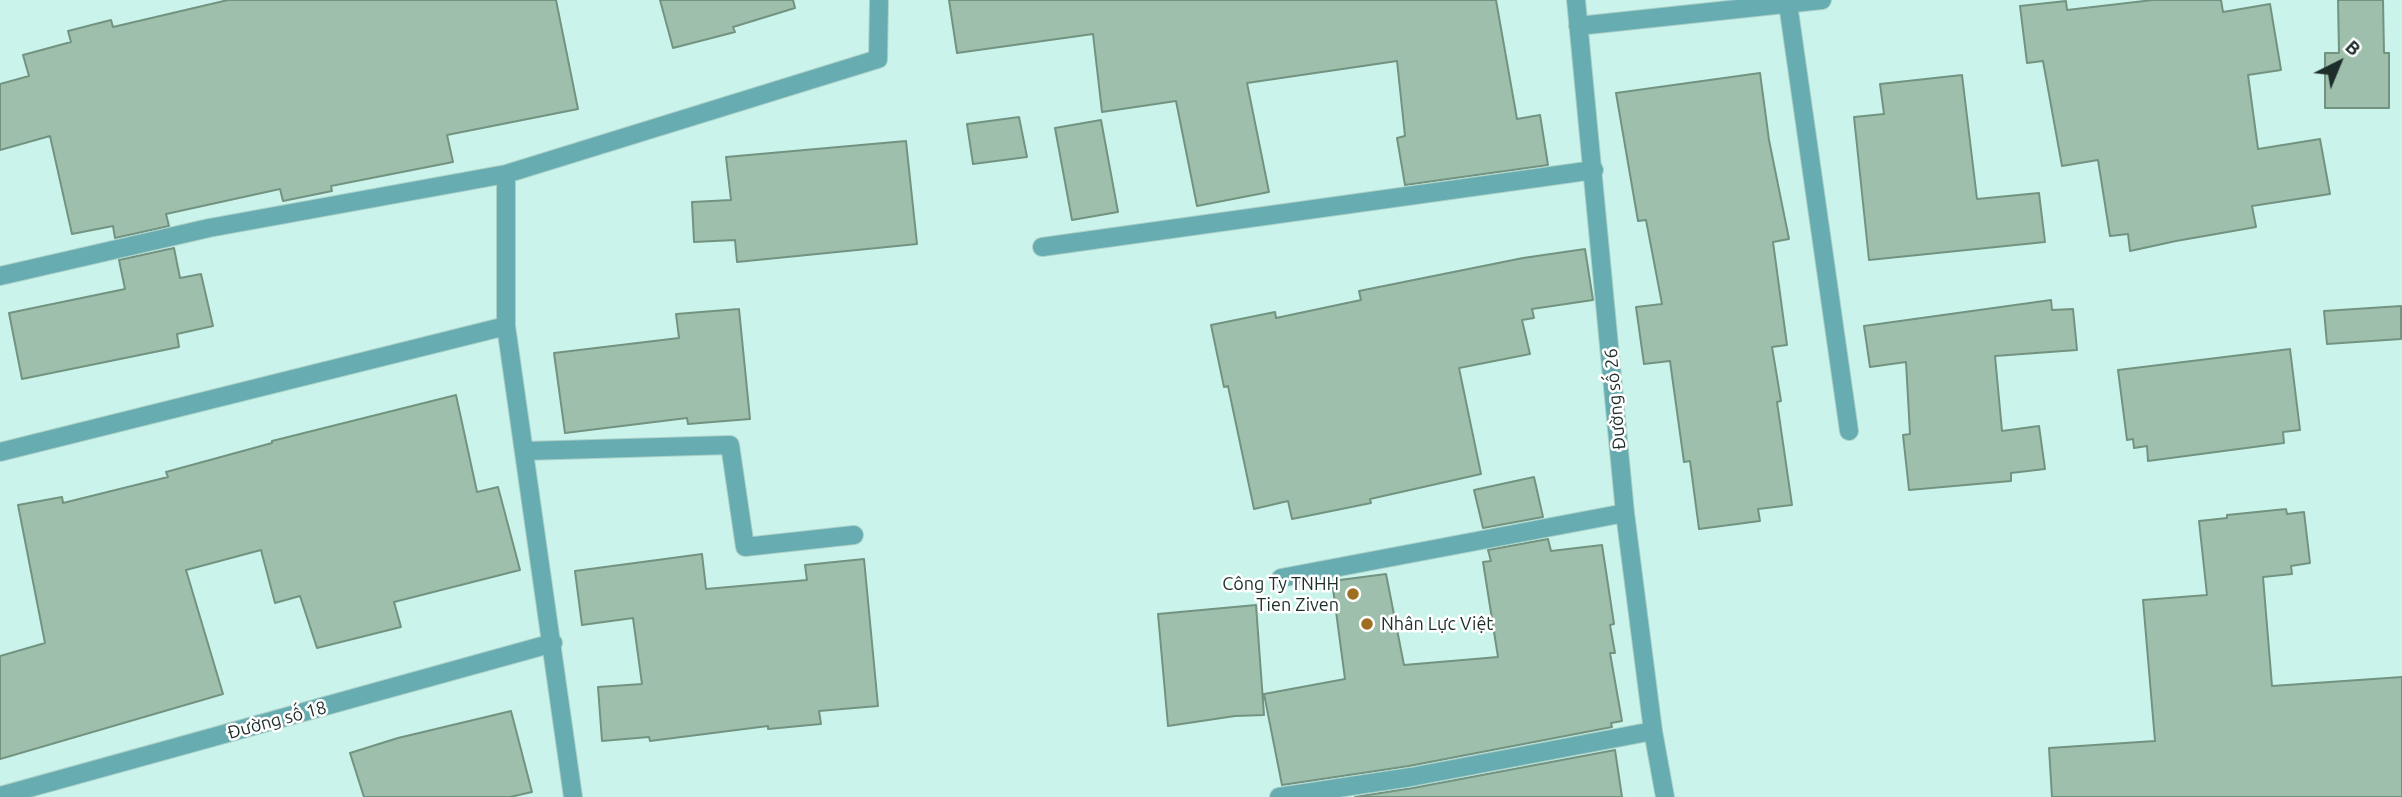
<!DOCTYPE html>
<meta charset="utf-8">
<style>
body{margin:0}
#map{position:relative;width:2402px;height:797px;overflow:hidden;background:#caf4eb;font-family:Ubuntu,sans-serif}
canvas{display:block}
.north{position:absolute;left:2304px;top:28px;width:70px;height:70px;-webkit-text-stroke:5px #fff;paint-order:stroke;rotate:43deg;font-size:19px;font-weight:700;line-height:28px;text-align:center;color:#1d2d2a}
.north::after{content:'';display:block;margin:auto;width:24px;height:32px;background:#1d2d2a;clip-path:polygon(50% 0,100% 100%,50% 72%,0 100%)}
</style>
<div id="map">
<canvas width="2402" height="797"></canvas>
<div class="north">B</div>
</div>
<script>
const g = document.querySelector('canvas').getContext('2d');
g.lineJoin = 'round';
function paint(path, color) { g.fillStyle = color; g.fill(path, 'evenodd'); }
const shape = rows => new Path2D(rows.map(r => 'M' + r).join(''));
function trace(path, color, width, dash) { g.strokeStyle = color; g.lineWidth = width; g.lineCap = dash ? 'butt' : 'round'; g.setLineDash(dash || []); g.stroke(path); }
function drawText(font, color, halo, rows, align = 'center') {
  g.font = font + ' Ubuntu,sans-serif'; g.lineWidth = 5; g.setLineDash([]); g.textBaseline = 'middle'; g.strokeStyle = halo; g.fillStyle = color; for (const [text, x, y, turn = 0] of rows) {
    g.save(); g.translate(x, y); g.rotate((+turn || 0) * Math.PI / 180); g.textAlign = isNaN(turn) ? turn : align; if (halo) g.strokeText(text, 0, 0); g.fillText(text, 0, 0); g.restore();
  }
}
const building = shape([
 [228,0,556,0,578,109,447,135,453,162,331,186,332,191,283,201,280,189,166,214,169,226,115,238,113,226,72,234,50,136,0,150,0,84,29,76,23,55,71,42,68,31,111,20,113,27,228,0],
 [660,0,793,0,795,8,733,27,735,32,673,48,660,0],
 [949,0,1496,0,1517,119,1540,115,1548,165,1405,185,1397,138,1405,136,1397,61,1247,83,1269,192,1197,206,1176,101,1102,112,1093,34,957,53,949,0],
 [2153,0,2221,0,2223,12,2270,4,2281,70,2248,75,2258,149,2320,139,2330,194,2252,206,2256,227,2176,241,2130,251,2128,234,2110,236,2098,160,2062,166,2043,61,2027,63,2020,6,2066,1,2067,10,2153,0],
 [2338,0,2383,0,2384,53,2389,53,2389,108,2325,108,2325,53,2339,53,2338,0],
 [1760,73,1769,140,1789,239,1773,242,1787,345,1772,347,1781,401,1777,402,1792,505,1758,509,1760,521,1699,529,1690,461,1684,462,1670,361,1644,364,1636,307,1662,304,1646,220,1638,221,1616,93,1760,73],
 [1962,75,1977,199,2039,193,2045,242,1869,260,1854,117,1884,114,1880,84,1962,75],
 [1019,117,1027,157,973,164,967,124,1019,117],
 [1101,120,1118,212,1072,220,1055,128,1101,120],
 [906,141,917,244,737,262,735,240,694,242,692,202,731,200,726,157,906,141],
 [174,248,180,278,201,274,213,326,177,334,179,347,22,379,9,313,125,289,119,260,174,248],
 [1585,249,1593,300,1532,309,1534,318,1522,320,1530,354,1459,368,1481,474,1370,499,1371,503,1292,519,1288,501,1254,509,1228,386,1224,387,1211,325,1275,312,1276,318,1361,300,1359,291,1523,258,1585,249],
 [2051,300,2052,310,2073,309,2077,350,1995,356,2002,431,2039,426,2045,469,2011,473,2011,481,1909,490,1903,435,1910,434,1906,362,1870,367,1864,326,2051,300],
 [2401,306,2401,339,2327,344,2324,311,2401,306],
 [739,309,750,419,688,424,687,418,565,433,554,353,679,338,676,314,739,309],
 [2290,349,2300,430,2283,432,2284,443,2148,461,2147,446,2134,448,2133,439,2127,440,2118,370,2290,349],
 [456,395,477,492,498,487,520,570,394,602,401,627,317,648,300,596,275,603,261,550,186,570,223,694,0,759,0,656,45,643,18,505,62,497,63,503,168,477,166,472,272,443,272,441,456,395],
 [1534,477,1543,517,1483,528,1474,490,1534,477],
 [2286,509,2287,514,2304,512,2310,563,2291,566,2292,574,2263,577,2272,686,2402,677,2402,797,2052,797,2049,748,2155,741,2143,600,2207,595,2199,521,2227,518,2227,515,2286,509],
 [1548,539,1551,551,1602,545,1614,624,1610,625,1615,653,1610,653,1622,721,1611,723,1612,727,1409,766,1282,785,1264,694,1345,679,1332,581,1386,574,1404,665,1498,657,1483,562,1491,561,1488,550,1548,539],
 [702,554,706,589,807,580,805,565,864,559,878,706,819,711,821,724,768,729,768,726,650,741,649,737,602,741,598,687,642,684,633,618,582,625,575,571,702,554],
 [1256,605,1264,715,1235,716,1168,726,1158,614,1256,605],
 [511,711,532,792,510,797,364,797,350,753,398,738,511,711],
 [1615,750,1622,797,1355,797,1413,788,1615,750]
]);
paint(building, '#9ebfac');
trace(building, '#739381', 2);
const service = shape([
 [1281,578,1625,513],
 [1279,797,1411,777,1653,731]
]);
const minor = shape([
 [1576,0,1625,513,1653,731,1665,797],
 [1788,4,1849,431],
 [1578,26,1822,0],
 [506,174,506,326,573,797],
 [1042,247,1594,170],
 [0,276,209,228,506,174,878,59,879,0],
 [525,451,730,445,745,547,854,535],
 [0,452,506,326],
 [0,796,553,643]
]);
trace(service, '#abd0c8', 20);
trace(minor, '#abd0c8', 20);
trace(service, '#66acb1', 18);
trace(minor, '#66acb1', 18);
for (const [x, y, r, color] of [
 [1353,594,7,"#9e6e21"],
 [1367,624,7,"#9e6e21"]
]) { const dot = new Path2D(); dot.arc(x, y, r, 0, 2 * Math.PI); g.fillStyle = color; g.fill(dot); trace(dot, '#fff', 2.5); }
drawText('18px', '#1d2d2a', '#fff', [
 ["Đường số 26",1615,399,-95],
 ["Đường số 18",277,720,-15]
]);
drawText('18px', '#1d2d2a', '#fff', [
 ["Công Ty TNHH",1339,584],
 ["Tien Ziven",1339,605],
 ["Nhân Lực Việt",1381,624,"left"]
], 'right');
</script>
